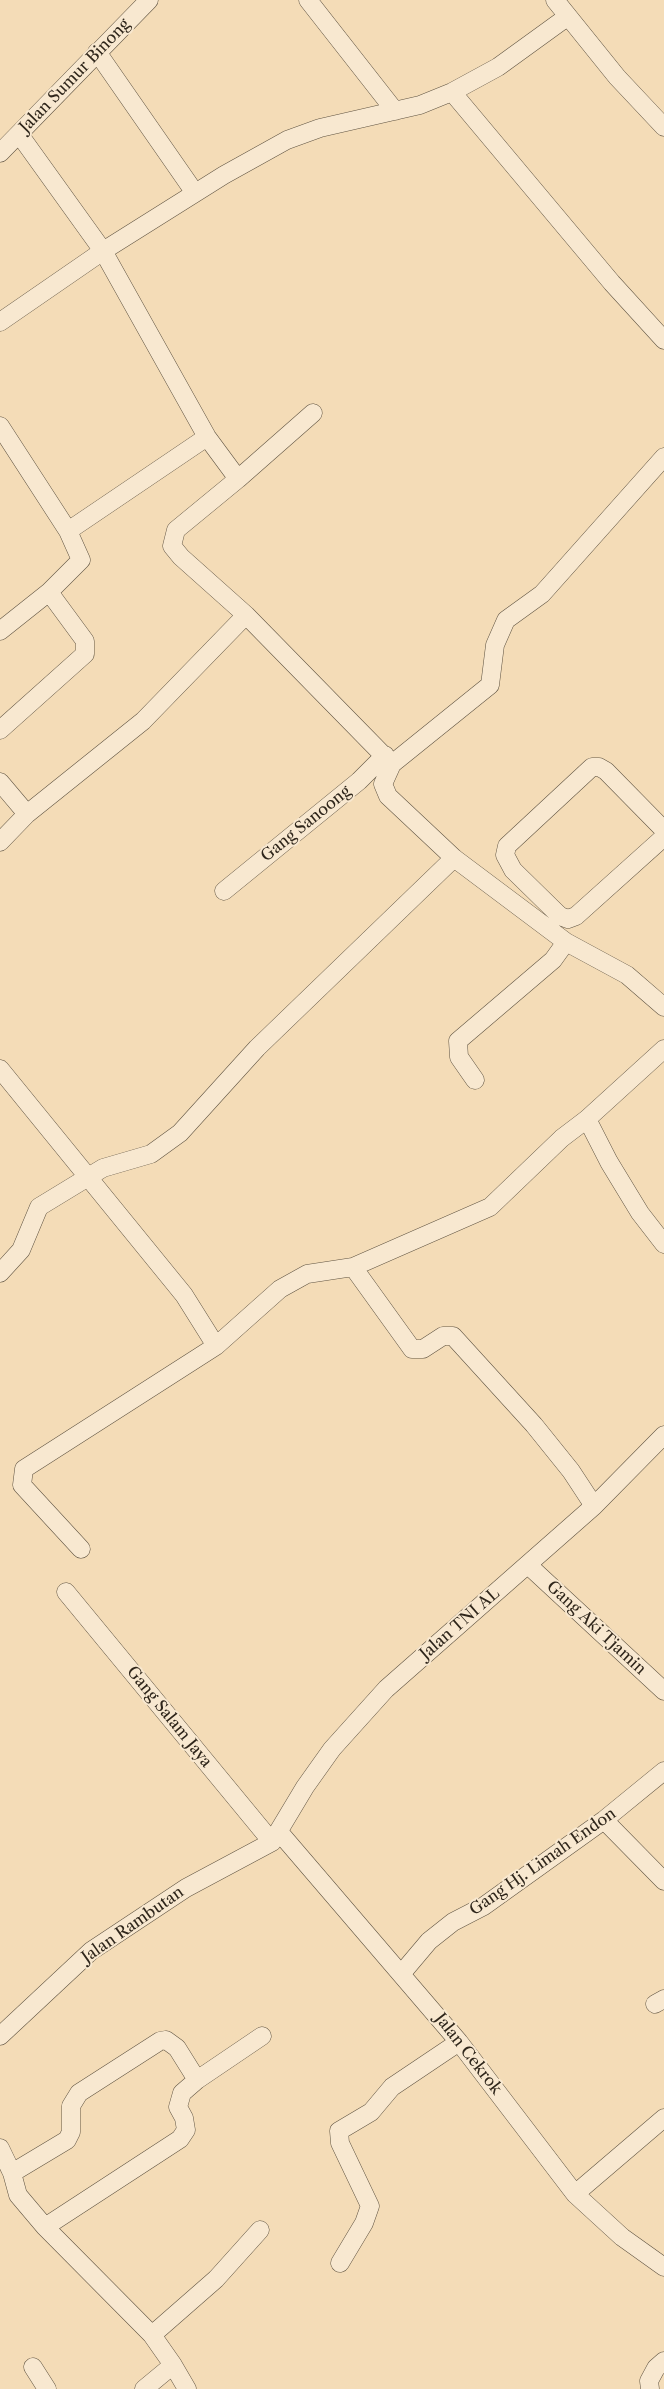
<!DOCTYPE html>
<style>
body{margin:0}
canvas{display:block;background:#f4dcb7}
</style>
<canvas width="664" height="2389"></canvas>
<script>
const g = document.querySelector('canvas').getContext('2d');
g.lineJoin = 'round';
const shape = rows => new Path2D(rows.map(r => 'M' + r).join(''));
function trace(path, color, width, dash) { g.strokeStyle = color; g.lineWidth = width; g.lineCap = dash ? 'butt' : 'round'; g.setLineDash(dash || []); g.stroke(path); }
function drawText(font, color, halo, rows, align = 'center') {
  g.font = font + ' "Libre Caslon Text",serif'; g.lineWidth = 4; g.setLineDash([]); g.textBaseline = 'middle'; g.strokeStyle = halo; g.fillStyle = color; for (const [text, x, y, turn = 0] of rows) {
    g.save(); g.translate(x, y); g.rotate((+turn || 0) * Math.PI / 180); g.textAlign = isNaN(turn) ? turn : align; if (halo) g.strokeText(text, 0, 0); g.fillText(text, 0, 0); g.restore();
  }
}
const minor = shape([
 [308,0,395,111],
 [555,0,617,77,664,127],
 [97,52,195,193],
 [452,92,612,283,664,340],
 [19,134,103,251,207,437,238,479,176,530,172,546,181,557,246,615,392,764],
 [0,153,149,0],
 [0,322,103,251,224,175,287,140,320,128,420,105,452,92,498,67,567,17],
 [0,426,68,531,81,560,49,592,0,631],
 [664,457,542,594,506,620,495,645,490,685,392,764,383,784,388,796,454,858,566,942,627,975,664,1007],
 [238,479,313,413],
 [68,531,207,437],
 [0,730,85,654,85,641,49,592],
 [0,782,27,814,143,721,246,615],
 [664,830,606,771,599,767,592,767,507,846,505,855,513,870,560,916,568,919,576,916,664,837],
 [0,842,27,814],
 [224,891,359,781,385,755],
 [0,1069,184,1295,216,1346],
 [475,1080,459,1057,458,1041,553,960,566,942],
 [587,1119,609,1162,640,1213,664,1244],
 [353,1267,412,1349,423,1349,443,1336,453,1336,534,1425,571,1471,594,1506],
 [0,1273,21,1250,39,1207,103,1168,151,1154,180,1133,257,1048,454,858],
 [81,1549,22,1485,24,1469,216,1346,280,1289,307,1274,353,1267,490,1207,562,1138,587,1119,664,1049],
 [528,1565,664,1691],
 [66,1592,272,1842],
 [604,1820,664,1881],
 [280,1833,459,2042,575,2194,622,2237,664,2267],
 [402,1973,429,1941,453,1922,484,1906,604,1820,664,1771],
 [655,2004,664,1999],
 [0,2036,91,1951,186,1888,272,1842,305,1787,332,1749,386,1689,594,1506,664,1435],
 [0,2148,12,2173,18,2195,45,2227,152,2335,173,2365,187,2389],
 [12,2173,67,2140,71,2132,71,2106,79,2093,160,2041,166,2040,177,2048,197,2080],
 [575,2194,664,2118],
 [45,2227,180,2139,186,2130,184,2118,178,2107,182,2093,197,2080,262,2036],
 [340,2263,364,2223,370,2206,340,2143,339,2131,371,2112,392,2087,459,2042],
 [152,2335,216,2279,260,2230],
 [33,2367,47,2389],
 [144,2389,173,2365],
 [650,2389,649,2381,656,2368,664,2361]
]);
trace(minor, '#605442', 19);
trace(minor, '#f8e8d0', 18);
drawText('16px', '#2f261b', '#f8e8d0', [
 ["Jalan Sumur Binong",75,76,-46],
 ["Gang Sanoong",306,824,-39],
 ["Jalan TNI AL",460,1624,-41],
 ["Gang Aki Tjamin",596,1628,43],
 ["Gang Salam Jaya",169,1717,51],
 ["Gang Hj. Limah Endon",543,1862,-35],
 ["Jalan Rambutan",133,1925,-35],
 ["Jalan Cekrok",468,2054,52]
]);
</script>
